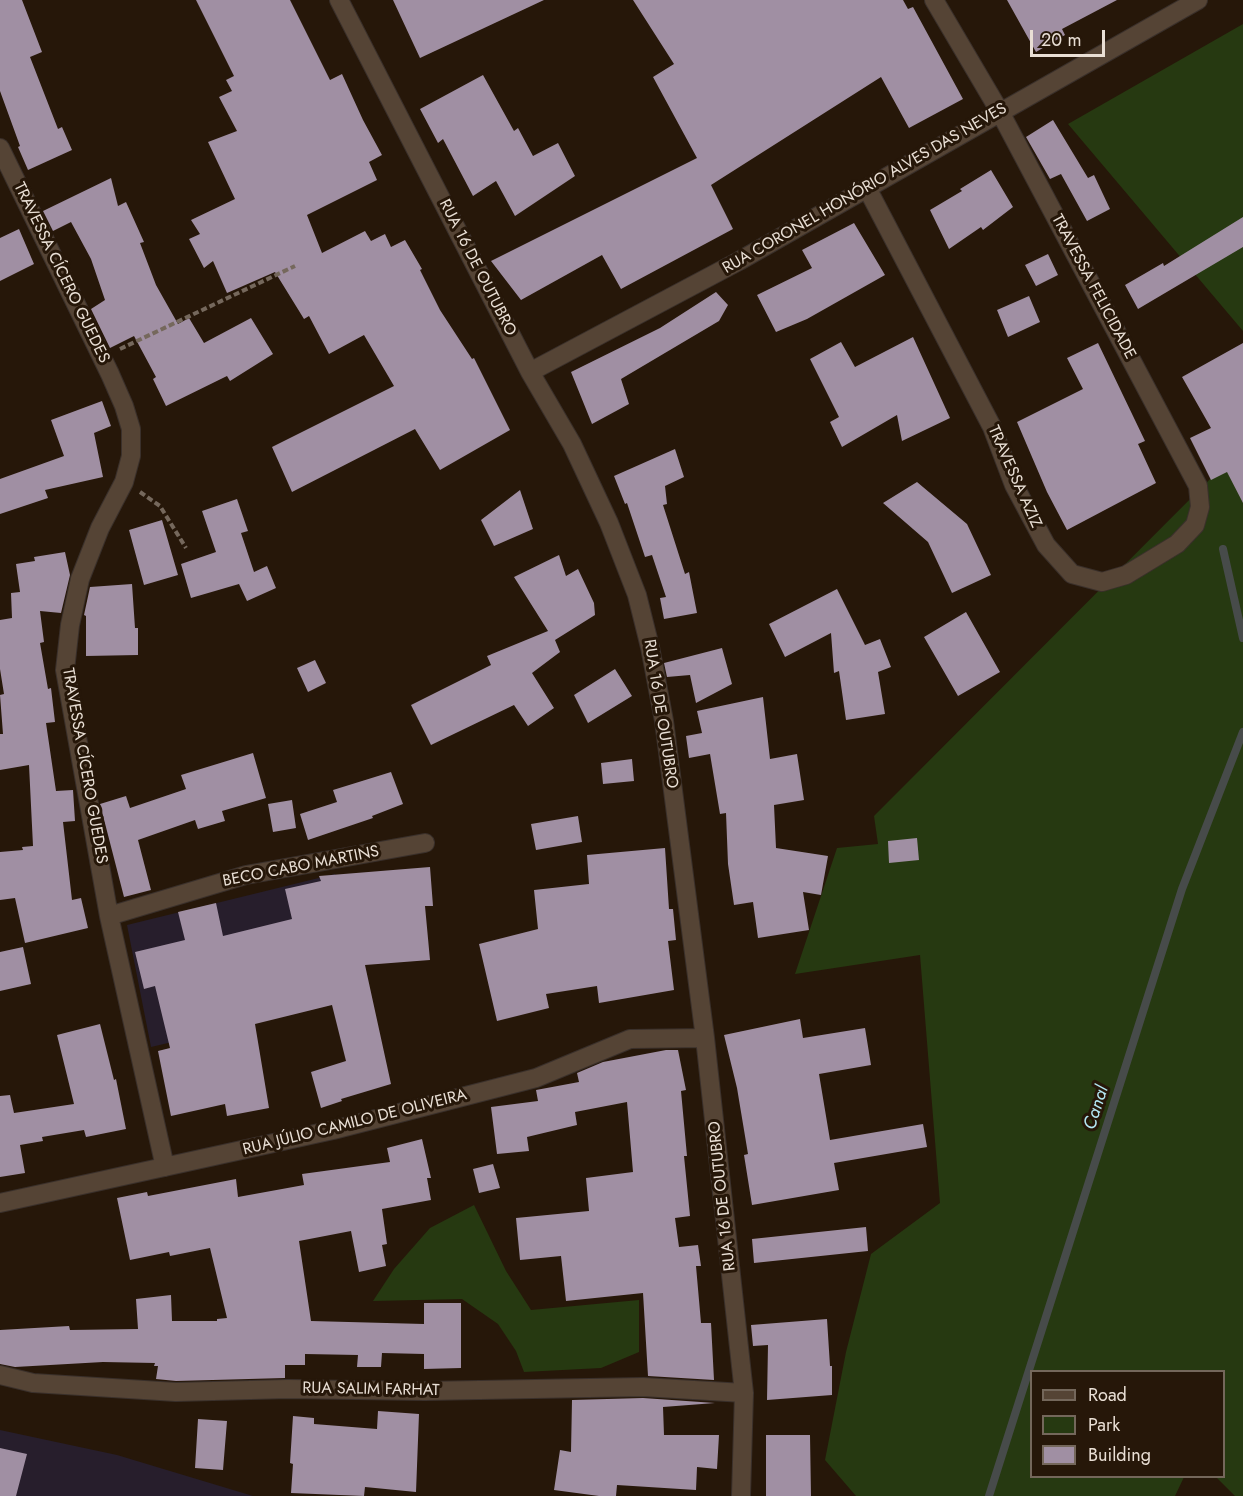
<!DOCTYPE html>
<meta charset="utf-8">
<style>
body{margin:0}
#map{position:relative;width:1243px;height:1496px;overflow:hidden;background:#261709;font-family:Jost,sans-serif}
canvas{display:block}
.legend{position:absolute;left:1030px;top:1370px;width:195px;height:108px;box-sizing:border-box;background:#261709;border:2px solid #74675b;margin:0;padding:8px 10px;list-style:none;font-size:18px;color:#e9dfd5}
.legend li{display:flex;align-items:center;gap:12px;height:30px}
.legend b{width:30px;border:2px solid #74675b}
.scale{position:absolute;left:1030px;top:30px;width:75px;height:27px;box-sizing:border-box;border:3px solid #e9dfd5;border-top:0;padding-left:8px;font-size:18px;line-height:21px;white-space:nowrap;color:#e9dfd5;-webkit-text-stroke:4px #261709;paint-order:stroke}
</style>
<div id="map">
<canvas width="1243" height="1496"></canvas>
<ul class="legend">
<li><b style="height:8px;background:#554435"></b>Road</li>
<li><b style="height:16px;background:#263911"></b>Park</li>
<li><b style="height:16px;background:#a08fa3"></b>Building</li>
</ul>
<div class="scale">20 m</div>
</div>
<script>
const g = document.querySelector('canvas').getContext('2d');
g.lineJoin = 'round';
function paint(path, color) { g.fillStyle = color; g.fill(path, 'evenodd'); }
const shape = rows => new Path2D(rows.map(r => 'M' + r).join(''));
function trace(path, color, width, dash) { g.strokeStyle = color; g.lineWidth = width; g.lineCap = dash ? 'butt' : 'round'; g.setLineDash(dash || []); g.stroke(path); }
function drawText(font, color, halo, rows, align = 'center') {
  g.font = font + ' Jost,sans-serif'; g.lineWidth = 6; g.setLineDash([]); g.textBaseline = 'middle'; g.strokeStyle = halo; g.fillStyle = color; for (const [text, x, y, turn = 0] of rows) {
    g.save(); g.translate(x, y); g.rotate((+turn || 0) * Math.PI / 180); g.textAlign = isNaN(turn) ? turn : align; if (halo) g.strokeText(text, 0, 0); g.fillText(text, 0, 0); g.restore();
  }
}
paint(shape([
 [335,874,368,996,151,1047,127,925],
 [0,1430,117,1455,253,1496,0,1496]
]), '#271e2c');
paint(shape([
 [1243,24,1243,331,1068,124],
 [1243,446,1243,1496,1235,1496,1216,1477,1224,1476,1224,1372,1032,1372,1032,1476,1184,1477,1175,1496,856,1496,825,1460,846,1352,871,1254,940,1203,920,955,795,974,837,848,878,844,874,816],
 [474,1205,506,1271,531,1310,639,1300,639,1352,601,1368,524,1372,516,1351,498,1324,462,1299,373,1301,394,1269,430,1228]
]), '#263911');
trace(shape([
 [1223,549,1243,638],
 [989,1496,1182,889,1243,732]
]), '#474b4a', 8);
paint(shape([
 [0,0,22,0,42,52,30,57,58,129,62,127,72,150,28,170,18,147,20,146,0,91],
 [196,0,290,0,330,80,342,74,363,120,382,155,369,162,377,180,307,215,322,253,365,231,371,241,385,234,391,247,405,240,422,269,420,270,440,310,472,359,474,358,510,430,440,470,415,429,292,492,272,447,394,386,364,335,329,354,309,316,304,319,275,272,227,293,213,261,204,268,189,239,200,234,191,220,235,199,208,142,237,131,219,97,232,91,226,80,234,76],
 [393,0,544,0,420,58],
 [633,0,903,0,908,9,913,7,963,99,909,128,881,77,711,185,733,229,621,289,602,255,521,300,491,261,697,158,653,77,674,64],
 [1007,0,1117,0,1062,29,1065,35,1036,52],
 [483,75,514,131,518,128,533,156,558,143,575,176,515,216,496,181,473,196,443,139,438,143,420,109],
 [1053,120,1088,178,1094,175,1110,209,1087,221,1061,174,1050,179,1026,137],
 [991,170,1013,207,983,230,981,227,949,249,930,210,962,191,960,189],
 [111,178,118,206,126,202,144,242,140,243,156,285,178,324,189,318,204,343,251,318,273,354,230,381,227,376,166,406,153,379,156,377,134,336,110,348,91,309,105,300,91,259,71,222,53,231,43,211],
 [1243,217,1243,247,1138,309,1125,285,1163,263,1164,266],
 [854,223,885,275,807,319,776,332,757,295,812,268,802,250],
 [19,229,34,264,0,281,0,238],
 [1048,254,1058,275,1036,286,1025,265],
 [716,292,728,305,719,321,621,379,629,404,592,424,571,372,660,328],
 [1029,296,1040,322,1008,337,997,310],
 [913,337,950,418,902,441,897,415,842,447,830,422,839,417,810,359,841,342,855,367],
 [1098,343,1145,441,1138,444,1156,483,1067,530,1047,492,1017,422,1083,389,1067,358],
 [1243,343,1243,503,1227,472,1211,480,1190,438,1211,428,1182,377],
 [102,401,111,426,94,433,103,477,45,490,48,498,0,514,0,479,64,456,51,420],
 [675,449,684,477,665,486,667,504,663,505,685,574,689,572,697,613,664,619,660,598,666,597,652,555,645,557,627,503,625,504,614,476],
 [917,482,967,524,991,575,952,593,928,542,883,503],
 [520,490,533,529,494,546,481,520],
 [237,499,248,531,241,533,254,572,267,566,276,588,247,601,239,584,191,598,181,564,216,552,202,511],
 [162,520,178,575,144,585,129,530],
 [65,552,70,575,61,613,40,611,44,642,40,643,48,689,51,688,55,722,46,723,56,791,73,790,75,821,63,822,72,900,81,898,88,928,25,943,15,898,0,900,0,852,23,850,22,847,33,846,29,765,0,770,0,734,3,734,0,695,4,694,0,669,0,620,12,618,11,593,20,592,16,564,35,561,34,557],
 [559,555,566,576,578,569,594,603,595,615,555,640,560,652,532,673,554,708,528,726,514,705,431,745,411,705,491,665,487,656,548,631,514,577],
 [132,584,135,628,138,628,138,655,86,656,86,616,84,615,90,587],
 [837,589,865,645,880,639,891,667,878,672,885,714,846,720,839,671,834,673,831,633,785,657,769,624],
 [966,612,1000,672,958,696,924,637],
 [722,648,732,684,696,703,690,675,667,677,664,663],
 [315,660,326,683,308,692,297,668],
 [615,669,632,696,588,723,574,695],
 [763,697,770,759,797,754,804,800,774,805,776,848,828,856,821,895,803,892,809,930,758,938,753,902,734,905,728,864,726,813,720,814,710,754,689,758,686,736,702,733,697,711],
 [253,753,266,798,222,811,225,821,198,829,195,820,138,840,151,890,124,897,100,804,126,796,130,808,186,789,181,775],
 [632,759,634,781,603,784,601,763],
 [391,772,403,804,372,816,373,818,308,840,300,814,337,802,333,790],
 [292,800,296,828,273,832,268,804],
 [578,816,582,842,536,850,531,824],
 [917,838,919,860,889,863,888,841],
 [665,848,669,909,673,909,676,940,668,941,674,990,599,1003,597,986,546,994,549,1008,497,1021,479,944,538,929,534,890,589,884,587,855],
 [430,867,433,906,425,906,430,960,365,965,391,1084,341,1099,342,1101,321,1108,311,1072,346,1061,332,1005,255,1024,269,1108,227,1116,225,1104,171,1116,158,1051,170,1048,155,986,144,989,135,952,185,940,178,912,216,903,223,936,292,919,285,889,321,881,319,876],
 [23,947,31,984,0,991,0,952],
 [800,1019,803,1038,865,1028,871,1065,819,1074,830,1140,923,1124,927,1147,834,1163,839,1190,752,1205,744,1155,748,1154,737,1088,724,1035],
 [100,1024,114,1080,116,1079,126,1129,86,1137,84,1130,42,1137,43,1141,20,1145,25,1173,0,1177,0,1096,10,1095,14,1113,74,1104,57,1035],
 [666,1050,678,1050,686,1090,681,1091,687,1156,684,1156,690,1216,675,1218,679,1247,698,1245,701,1266,696,1266,701,1323,711,1323,714,1380,648,1376,643,1293,566,1301,561,1256,520,1260,516,1218,589,1211,586,1178,633,1172,627,1102,575,1112,577,1125,527,1137,529,1151,497,1154,491,1107,538,1101,536,1090,579,1082,577,1073,603,1062],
 [422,1139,431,1178,427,1178,431,1200,382,1209,387,1244,382,1245,386,1266,359,1272,351,1231,299,1241,311,1321,424,1324,424,1303,461,1303,461,1368,424,1369,424,1354,382,1353,381,1367,357,1367,358,1355,305,1354,305,1365,285,1365,285,1378,176,1381,156,1379,158,1366,154,1366,155,1363,103,1362,15,1367,0,1364,0,1330,69,1326,70,1330,138,1329,136,1299,171,1295,172,1321,217,1321,217,1319,227,1318,210,1248,170,1256,169,1252,130,1260,117,1198,147,1192,148,1196,236,1179,238,1197,304,1185,302,1174,390,1162,387,1148],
 [493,1164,500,1188,479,1193,473,1169],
 [866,1227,868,1251,754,1263,752,1239],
 [827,1319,830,1366,832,1366,832,1395,767,1400,768,1345,753,1346,751,1325],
 [643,1398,715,1403,663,1407,664,1435,719,1435,717,1469,697,1467,696,1490,617,1485,616,1496,599,1496,554,1490,560,1450,571,1452,572,1400],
 [378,1411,419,1414,416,1492,365,1487,364,1496,291,1493,293,1464,290,1463,293,1416,314,1418,314,1424,377,1429],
 [198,1419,227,1421,223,1470,195,1468],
 [766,1435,810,1435,811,1496,766,1496],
 [0,1448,27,1454,16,1496,0,1496]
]), '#a08fa3');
const street = shape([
 [339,0,530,372,572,444,609,523,637,595,650,647,664,721,705,1038,744,1393,741,1496],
 [0,148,110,374,124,406,131,429,131,456,124,482,100,528,80,579,70,625,65,670,109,916,165,1167],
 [867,188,992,427,1014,485,1046,545,1072,574,1102,582,1126,575,1177,544,1195,525,1200,507,1198,486,1000,112,934,0],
 [530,372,739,261,1198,0],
 [109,916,246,875,425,843],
 [0,1203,333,1130,536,1078,630,1039,705,1038],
 [0,1375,33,1383,176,1392,288,1389,425,1391,643,1387,744,1393]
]);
trace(street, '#3a302b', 20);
trace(shape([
 [120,349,295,266],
 [140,492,160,506,186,548]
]), '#75685c', 4, [6, 3]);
trace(street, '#554435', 18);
drawText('16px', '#e9dfd5', '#261709', [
 ["RUA CORONEL HONÓRIO ALVES DAS NEVES",865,189,-30],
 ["RUA 16 DE OUTUBRO",477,268,63],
 ["TRAVESSA CÍCERO GUEDES",61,273,64],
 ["TRAVESSA FELICIDADE",1093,287,62],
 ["TRAVESSA AZIZ",1014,477,66],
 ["RUA 16 DE OUTUBRO",660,714,81],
 ["TRAVESSA CÍCERO GUEDES",84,766,80],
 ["BECO CABO MARTINS",301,867,-11],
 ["RUA JÚLIO CAMILO DE OLIVEIRA",355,1123,-14],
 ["RUA 16 DE OUTUBRO",723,1196,-96],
 ["RUA SALIM FARHAT",371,1390,1]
]);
drawText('italic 18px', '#b4e8f4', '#261709', [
 ["Canal",1097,1108,-72]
]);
</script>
